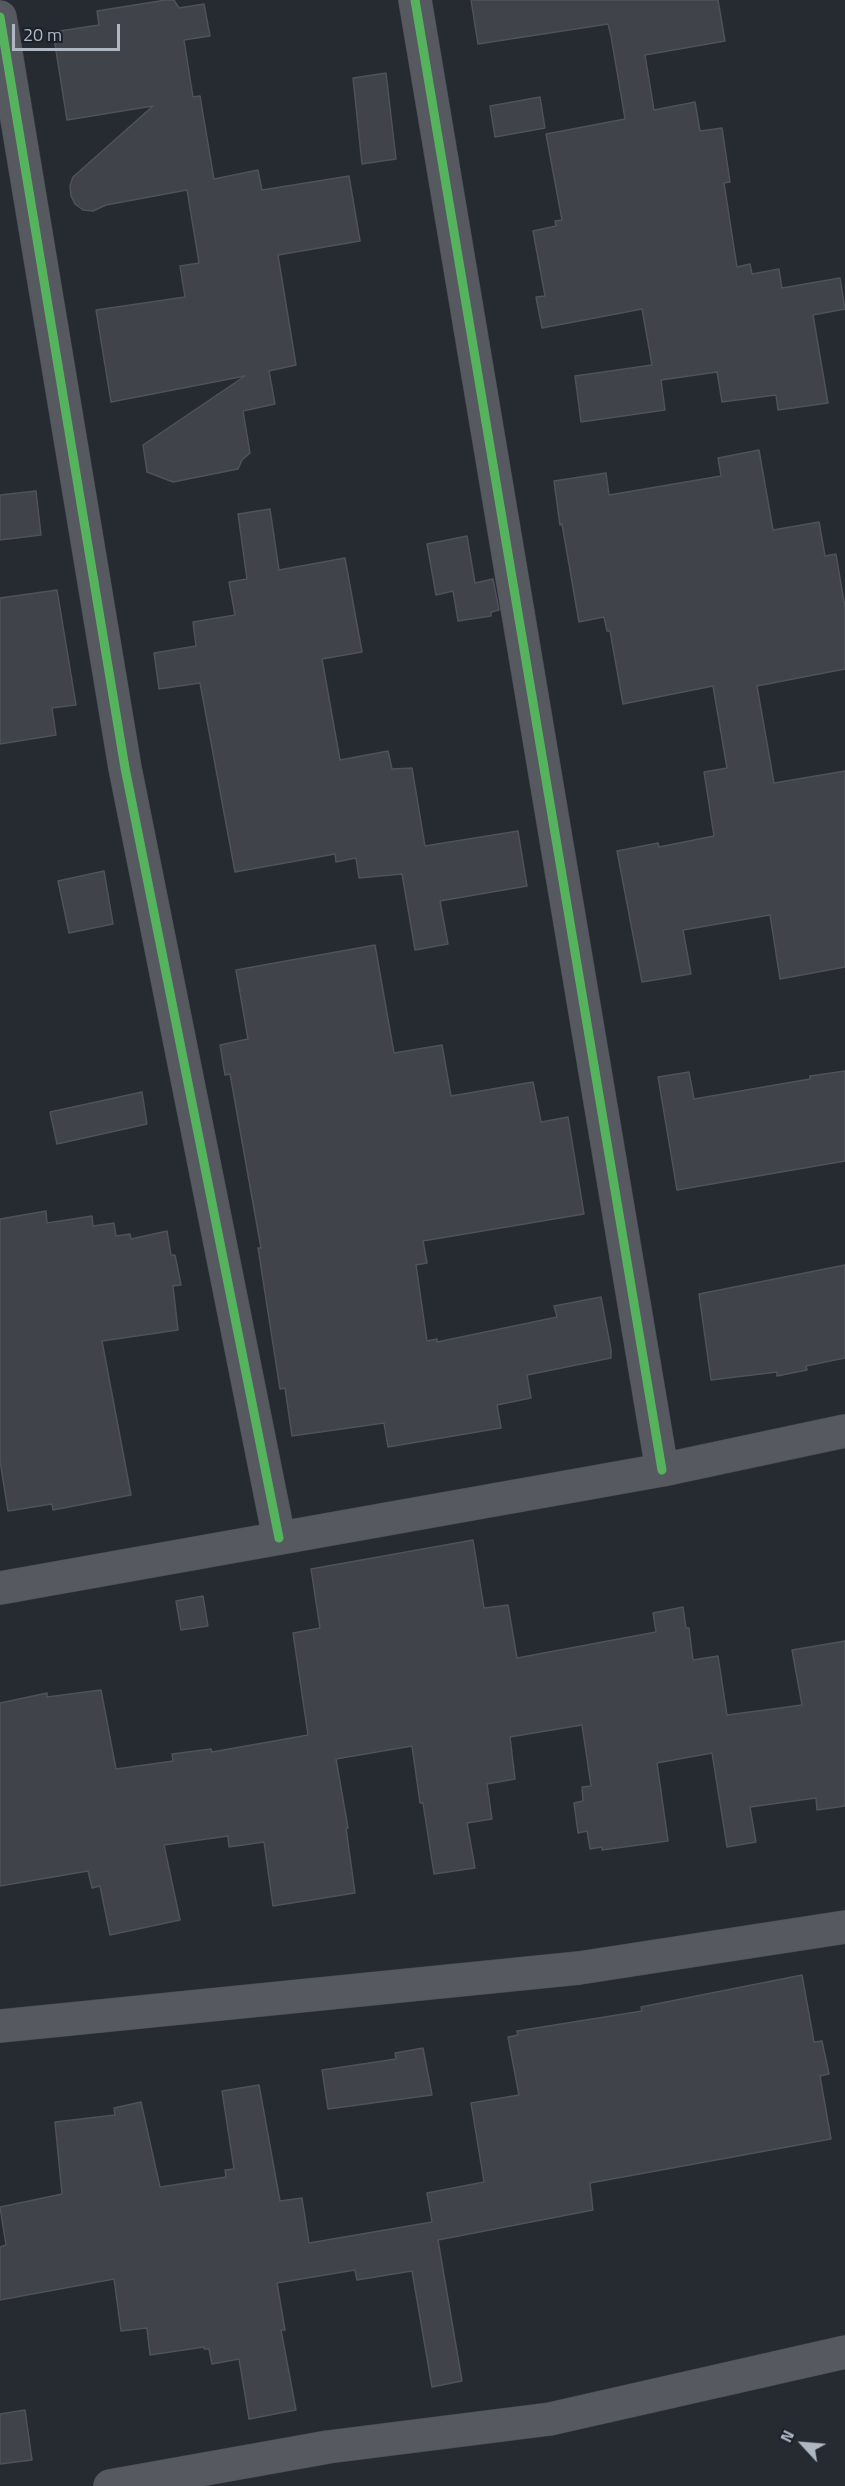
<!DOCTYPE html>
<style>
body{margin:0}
#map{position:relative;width:845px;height:2486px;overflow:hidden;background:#262b31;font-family:"Titillium Web",sans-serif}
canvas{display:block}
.north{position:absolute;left:773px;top:2414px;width:60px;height:60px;-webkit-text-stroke:4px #1a212b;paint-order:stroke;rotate:296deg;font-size:16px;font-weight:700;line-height:24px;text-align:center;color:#afb7c3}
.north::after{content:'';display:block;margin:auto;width:21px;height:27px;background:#afb7c3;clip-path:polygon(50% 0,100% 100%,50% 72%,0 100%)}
.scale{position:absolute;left:12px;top:24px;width:108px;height:27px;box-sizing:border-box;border:3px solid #afb7c3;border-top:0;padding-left:8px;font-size:18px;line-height:21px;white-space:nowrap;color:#afb7c3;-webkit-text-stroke:4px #1a212b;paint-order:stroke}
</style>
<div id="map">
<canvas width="845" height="2486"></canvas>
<div class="north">N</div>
<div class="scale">20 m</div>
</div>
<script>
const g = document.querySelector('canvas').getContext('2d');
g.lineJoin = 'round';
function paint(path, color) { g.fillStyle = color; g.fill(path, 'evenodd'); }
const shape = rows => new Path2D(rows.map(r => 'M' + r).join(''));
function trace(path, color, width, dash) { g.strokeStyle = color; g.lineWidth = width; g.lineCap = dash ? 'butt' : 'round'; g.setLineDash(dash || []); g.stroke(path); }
const building = shape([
 [166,0,174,0,179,8,204,4,210,36,184,40,193,97,200,96,214,179,258,170,262,190,349,176,360,241,278,255,296,365,269,371,275,404,243,411,250,453,242,460,238,469,173,482,147,472,143,445,245,376,111,402,96,310,185,297,180,266,199,263,187,190,106,205,93,211,83,210,75,204,71,196,70,186,73,177,153,106,67,120,53,32,99,25,97,11,166,0],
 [471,0,718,0,725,41,645,55,654,110,695,102,700,131,722,128,730,182,724,183,737,267,750,264,752,274,779,269,782,288,840,278,845,309,813,315,828,403,778,410,776,395,722,402,717,372,661,380,665,410,581,422,575,376,652,365,642,309,542,328,536,297,545,296,533,231,556,226,555,221,562,220,546,134,625,119,611,36,608,24,478,44,471,0],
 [386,73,396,159,362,164,353,78,386,73],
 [540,97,545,128,495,137,490,106,540,97],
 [759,450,773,530,819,522,825,556,836,554,841,584,845,607,845,669,757,686,774,783,845,771,845,967,780,979,770,915,683,930,691,974,642,982,617,851,658,843,659,847,714,836,704,772,727,768,713,686,623,704,610,631,607,631,604,617,579,622,562,524,560,525,554,481,606,473,609,495,721,476,718,458,759,450],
 [36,491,41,535,0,540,0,495,36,491],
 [270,509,279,570,345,558,362,652,322,659,340,760,388,751,392,769,412,768,425,846,518,831,527,886,440,901,448,944,415,950,402,874,359,878,356,858,336,862,335,854,235,872,200,683,159,689,154,653,196,646,193,622,235,615,229,582,247,579,238,514,270,509],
 [467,536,475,583,493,579,499,610,491,612,491,616,458,621,453,591,436,595,427,544,467,536],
 [57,590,76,705,52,708,56,735,0,744,0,598,57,590],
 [104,871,113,924,69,933,58,881,104,871],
 [375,945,394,1053,442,1045,451,1096,533,1082,541,1122,568,1117,584,1214,423,1241,427,1263,416,1265,427,1341,437,1339,437,1342,557,1317,554,1306,601,1297,611,1350,611,1358,527,1375,531,1398,497,1405,501,1428,388,1447,384,1423,292,1436,285,1388,280,1389,258,1248,261,1248,230,1074,225,1075,220,1045,248,1039,236,970,375,945],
 [845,1071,845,1161,677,1190,658,1077,689,1072,694,1099,810,1079,810,1076,845,1071],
 [142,1092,147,1124,57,1144,50,1112,142,1092],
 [46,1211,47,1223,92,1216,93,1226,114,1223,116,1236,130,1234,131,1239,167,1231,171,1255,175,1255,181,1285,173,1286,178,1330,102,1341,131,1495,53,1510,52,1504,8,1511,0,1461,0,1219,46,1211],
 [845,1265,845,1358,806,1366,807,1370,777,1376,777,1372,711,1380,699,1294,845,1265],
 [473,1540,484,1608,508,1605,517,1658,656,1632,653,1613,683,1607,686,1628,689,1628,693,1660,718,1656,727,1715,802,1705,792,1650,845,1641,845,1806,817,1810,816,1798,750,1807,756,1842,727,1847,712,1753,657,1763,668,1841,602,1850,602,1847,590,1849,587,1831,578,1833,574,1803,583,1801,582,1787,591,1786,582,1725,510,1737,515,1779,487,1784,492,1819,467,1823,475,1868,434,1874,423,1803,420,1803,412,1746,336,1759,348,1828,346,1828,355,1893,273,1906,264,1842,229,1847,228,1836,164,1845,180,1920,110,1935,100,1886,92,1888,88,1871,0,1886,0,1703,47,1693,47,1697,101,1690,116,1769,173,1761,172,1754,211,1749,212,1752,308,1735,293,1633,320,1628,311,1569,473,1540],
 [203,1596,208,1626,181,1630,176,1601,203,1596],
 [802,1975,814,2042,822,2041,829,2074,820,2076,831,2139,590,2183,593,2210,438,2240,462,2381,432,2387,412,2271,357,2280,355,2270,277,2283,285,2330,281,2330,296,2410,249,2419,239,2359,212,2364,209,2349,204,2349,204,2347,150,2355,147,2328,121,2331,114,2279,0,2300,0,2247,6,2245,0,2207,62,2194,55,2122,115,2115,114,2108,141,2102,160,2187,226,2177,225,2170,234,2169,222,2091,259,2085,280,2201,302,2198,309,2243,432,2222,427,2193,484,2182,471,2103,519,2095,508,2037,518,2035,517,2031,642,2011,641,2007,802,1975],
 [423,2048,432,2095,328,2109,322,2070,396,2059,395,2053,423,2048],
 [25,2410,32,2460,0,2464,0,2414,25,2410]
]);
paint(building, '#40444a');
trace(building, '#4e5259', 1.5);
const minor = shape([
 [415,0,662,1470],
 [0,17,125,768,279,1538],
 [0,1588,662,1470,845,1431],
 [0,2026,579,1968,845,1927],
 [110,2486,328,2447,550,2419,845,2352]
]);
trace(minor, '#44474c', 34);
trace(minor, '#565960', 33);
trace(shape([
 [415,0,662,1470],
 [0,17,125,768,279,1538]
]), '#56b35d', 9);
</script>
